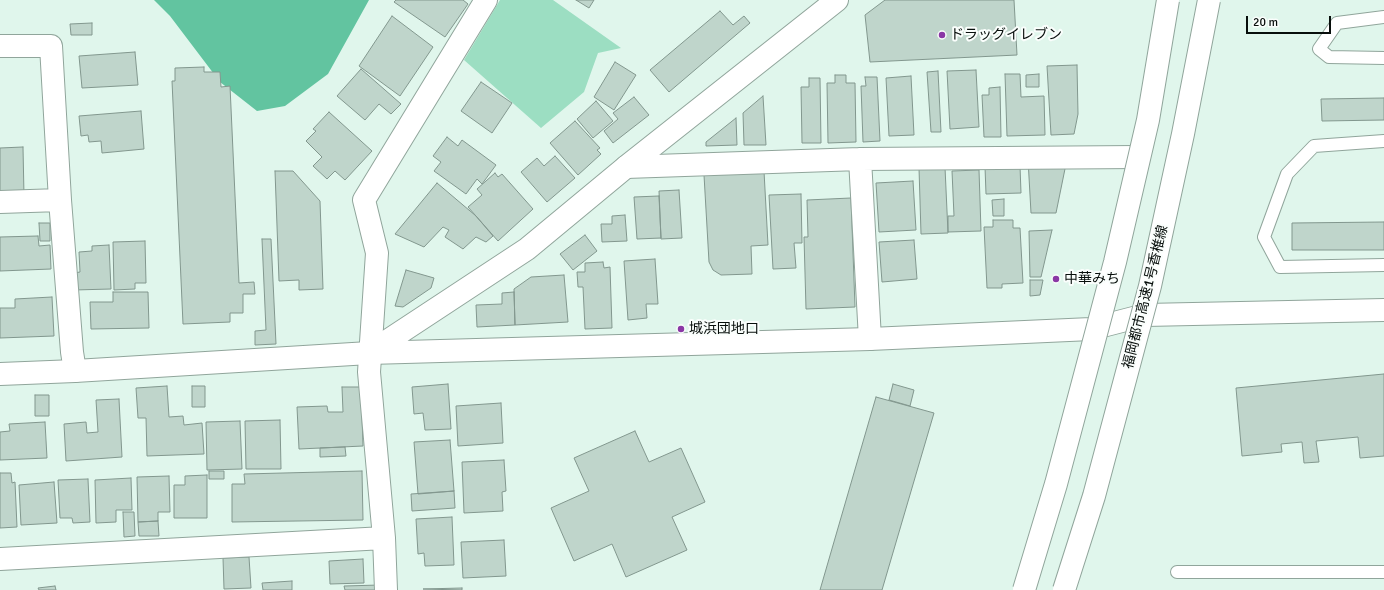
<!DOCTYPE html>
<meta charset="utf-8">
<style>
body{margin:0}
#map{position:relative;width:1384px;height:590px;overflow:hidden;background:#e0f6ec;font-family:Signika,sans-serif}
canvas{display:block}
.scale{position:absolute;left:1246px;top:16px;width:85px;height:18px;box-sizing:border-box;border:2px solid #070e0b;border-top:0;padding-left:5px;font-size:12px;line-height:14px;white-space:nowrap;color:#070e0b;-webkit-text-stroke:3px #fafefc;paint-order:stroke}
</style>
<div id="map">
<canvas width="1384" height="590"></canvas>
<div class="scale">20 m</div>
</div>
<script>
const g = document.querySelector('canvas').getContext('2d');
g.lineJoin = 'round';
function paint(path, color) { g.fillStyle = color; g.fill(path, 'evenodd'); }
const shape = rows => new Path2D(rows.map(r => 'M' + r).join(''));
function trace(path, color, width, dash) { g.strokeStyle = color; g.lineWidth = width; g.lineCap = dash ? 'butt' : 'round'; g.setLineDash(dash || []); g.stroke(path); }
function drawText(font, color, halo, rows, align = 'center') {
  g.font = font + ' Signika,"Noto Sans JP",sans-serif'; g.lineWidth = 4; g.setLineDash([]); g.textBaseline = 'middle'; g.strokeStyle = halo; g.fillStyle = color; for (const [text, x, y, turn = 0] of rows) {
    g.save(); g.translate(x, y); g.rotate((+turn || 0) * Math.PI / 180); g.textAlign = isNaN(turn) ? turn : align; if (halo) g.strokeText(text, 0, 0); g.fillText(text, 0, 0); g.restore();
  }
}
paint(shape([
 [500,0,553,0,621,48,598,53,584,92,541,128,464,60]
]), '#9cdec2');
paint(shape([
 [154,0,369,0,328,74,285,106,257,111,220,82,170,16]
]), '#62c4a0');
const building = shape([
 [396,0,463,0,468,4,445,37,394,2,396,0],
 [576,0,594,0,589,8,576,0],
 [885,0,1014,0,1017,55,870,62,865,15,885,0],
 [720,11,733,25,744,16,750,23,669,92,650,70,720,11],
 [392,16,433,47,400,96,359,66,392,16],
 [92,23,92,35,71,35,70,24,92,23],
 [135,52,138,85,82,88,79,56,135,52],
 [615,62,636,75,614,110,594,97,615,62],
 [1077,65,1078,114,1074,134,1051,135,1047,66,1077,65],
 [204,67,204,72,220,72,221,87,230,86,239,283,254,282,255,294,243,294,243,313,230,313,230,322,183,324,172,81,175,81,175,68,204,67],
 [361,69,401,104,391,114,379,104,365,120,337,96,361,69],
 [976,70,979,127,950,129,947,71,976,70],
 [938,71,941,132,931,132,927,72,938,71],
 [1005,74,1020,74,1021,97,1044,96,1045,135,1007,136,1005,74],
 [1039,74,1039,87,1026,87,1026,75,1039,74],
 [835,75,846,75,846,83,855,83,856,142,828,143,827,83,835,83,835,75],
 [911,76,914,135,889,136,886,78,911,76],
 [865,77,877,77,880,141,863,142,861,86,866,86,865,77],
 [809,78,820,78,821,143,802,143,801,87,809,87,809,78],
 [481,82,512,103,492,133,461,111,481,82],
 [1000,87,1001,137,984,137,982,95,989,95,989,88,1000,87],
 [763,96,766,145,744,145,743,113,763,96],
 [634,97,649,115,613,143,604,131,618,119,613,113,634,97],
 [1384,98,1384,120,1322,121,1321,99,1384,98],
 [596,101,613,121,593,138,577,119,596,101],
 [141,111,144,149,102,153,101,141,89,142,88,135,81,136,79,116,141,111],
 [329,112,372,151,345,180,335,171,327,179,313,166,322,157,306,141,316,131,313,129,329,112],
 [736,118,737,145,706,146,706,142,736,118],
 [575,121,600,148,597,150,601,154,578,175,550,143,575,121],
 [447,137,458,146,462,140,496,165,482,184,477,179,466,194,434,171,441,162,433,156,447,137],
 [23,147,24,196,0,196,0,148,23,147],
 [555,156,575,178,547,202,521,172,537,158,544,166,555,156],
 [1028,159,1067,159,1056,213,1031,213,1028,159],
 [1020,166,1021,193,986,194,985,167,1020,166],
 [945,167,948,233,921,234,919,168,945,167],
 [979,170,981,231,948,232,948,216,954,216,952,171,979,170],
 [275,171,293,171,320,201,323,289,299,290,299,280,279,281,275,171],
 [764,171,768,245,751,246,752,274,721,275,713,270,709,262,704,175,764,171],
 [495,173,498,177,502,174,533,209,498,241,468,207,482,195,477,189,495,173],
 [913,181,916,230,879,232,876,183,913,181],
 [437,183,476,216,493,236,486,242,476,237,463,249,445,237,449,230,443,227,424,247,395,234,437,183],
 [679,190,682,238,661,239,659,191,679,190],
 [801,194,802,243,794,243,796,268,773,269,769,195,801,194],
 [659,196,661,238,637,239,634,197,659,196],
 [851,198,855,307,806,309,804,237,808,237,807,200,851,198],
 [1004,199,1004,216,993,216,992,200,1004,199],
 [625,215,627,241,602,242,601,224,612,224,612,216,625,215],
 [993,220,1013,220,1013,228,1020,228,1023,283,1002,284,1002,288,987,288,984,227,993,227,993,220],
 [1384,222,1384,250,1292,250,1292,223,1384,222],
 [39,223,50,223,50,241,40,241,39,223],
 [1052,230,1041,277,1030,277,1029,231,1052,230],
 [585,235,597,251,573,270,560,254,585,235],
 [38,236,39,246,50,245,51,269,0,271,0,237,38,236],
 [262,239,271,239,276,344,255,345,255,331,266,330,262,239],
 [914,240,917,279,882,282,879,242,914,240],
 [145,241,146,283,135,283,135,289,114,290,113,242,145,241],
 [109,245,111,289,74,290,74,273,80,272,79,252,92,251,92,246,109,245],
 [655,259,658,304,646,304,647,318,628,320,624,261,655,259],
 [603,262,604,268,610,267,612,328,585,329,583,287,578,287,577,272,585,272,585,263,603,262],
 [406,270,434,278,431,288,403,307,395,306,406,270],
 [564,275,568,322,515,325,514,289,531,277,564,275],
 [1030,280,1043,280,1040,295,1030,296,1030,280],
 [113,292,148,292,149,328,91,329,90,302,113,302,113,292],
 [514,292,515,325,477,327,476,305,502,304,502,293,514,292],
 [52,297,54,336,0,338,0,308,15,308,15,299,52,297],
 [1384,374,1384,456,1360,458,1358,437,1316,441,1319,462,1304,463,1302,442,1281,444,1282,452,1242,456,1236,388,1384,374],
 [448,384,451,429,425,430,423,413,414,414,412,387,448,384],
 [893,384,914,390,910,406,889,400,893,384],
 [167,386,169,417,183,416,184,425,202,423,204,454,147,456,146,418,138,418,136,388,167,386],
 [192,386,205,386,205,407,192,407,192,386],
 [342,387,361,387,363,446,299,449,297,407,327,406,328,412,343,412,342,387],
 [35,395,49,395,49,416,35,416,35,395],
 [876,397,934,413,882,590,820,590,876,397],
 [119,399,122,457,66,461,64,424,86,422,87,433,98,432,96,400,119,399],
 [501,403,503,443,458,446,456,406,501,403],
 [280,420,281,469,246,469,245,421,280,420],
 [240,421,242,469,207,470,206,422,240,421],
 [45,422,47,458,0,460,0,432,10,431,9,424,45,422],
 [635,431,649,462,681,448,705,502,672,517,687,550,626,577,612,544,574,561,551,508,589,491,574,458,635,431],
 [450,440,454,491,418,494,414,442,450,440],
 [345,447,346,456,320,457,320,448,345,447],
 [504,460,506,491,502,492,503,511,464,513,462,462,504,460],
 [209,471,224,471,224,479,209,479,209,471],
 [362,471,363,520,232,522,232,484,245,484,244,474,362,471],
 [0,473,11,473,12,483,15,482,17,527,0,528,0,473],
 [207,475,207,518,174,518,174,485,185,485,185,476,207,475],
 [169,476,170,512,158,512,158,521,138,522,137,477,169,476],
 [131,478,132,510,116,510,116,522,96,523,95,480,131,478],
 [88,479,90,522,73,523,72,518,60,518,58,480,88,479],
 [54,482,57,523,21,525,19,485,54,482],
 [454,491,455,508,412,511,411,494,454,491],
 [123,512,134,512,135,536,124,537,123,512],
 [452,517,454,565,425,566,424,553,418,554,416,519,452,517],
 [158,521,159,536,139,536,138,522,158,521],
 [504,540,506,576,463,578,461,542,504,540],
 [249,557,251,588,224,589,223,558,249,557],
 [363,559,364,583,330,584,329,561,363,559],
 [292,581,292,590,263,590,262,583,292,581],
 [380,585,380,590,345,590,344,586,380,585],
 [55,586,56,590,39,590,38,588,55,586],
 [462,588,462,590,423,589,462,588]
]);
paint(building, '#bfd5cb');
trace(building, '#82978e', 1);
const lane = shape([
 [1384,17,1337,23,1319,49,1329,57,1384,58],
 [1384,141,1314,146,1287,174,1264,237,1280,267,1384,265],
 [1177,572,1384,572]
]);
const street = shape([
 [0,46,51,46,60,200,72,352,75,371],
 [860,159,870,339],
 [626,167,860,159,1138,157],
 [0,202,60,200],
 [0,559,384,538],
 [386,590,384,538,369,372,377,253,364,200,486,0]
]);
const secondary = shape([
 [369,353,527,249,626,167,837,0],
 [0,374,75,371,369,353,870,339,1091,329,1145,315,1384,310]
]);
trace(lane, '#90a59b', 14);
trace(street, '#90a59b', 24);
trace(secondary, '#90a59b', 24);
trace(lane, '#fff', 12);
trace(street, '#fff', 22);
trace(secondary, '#fff', 22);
const highwayBridge = shape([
 [1024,590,1056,484,1115,262,1148,120,1168,0],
 [1064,590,1094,496,1150,286,1183,134,1209,0]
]);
trace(highwayBridge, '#90a59b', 24, []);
trace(highwayBridge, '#fff', 22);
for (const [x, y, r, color] of [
 [942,35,4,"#8a37a5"],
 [1056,279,4,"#8a37a5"],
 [681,329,4,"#8a37a5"]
]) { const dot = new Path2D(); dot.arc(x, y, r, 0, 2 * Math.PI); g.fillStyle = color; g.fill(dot); trace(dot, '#fafefc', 1.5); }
drawText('14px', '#070e0b', '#fafefc', [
 ["ドラッグイレブン",950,35],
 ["中華みち",1064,279],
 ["城浜団地口",689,329]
], 'left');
drawText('14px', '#070e0b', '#fafefc', [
 ["福岡都市高速1号香椎線",1146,297,-76]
]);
</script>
